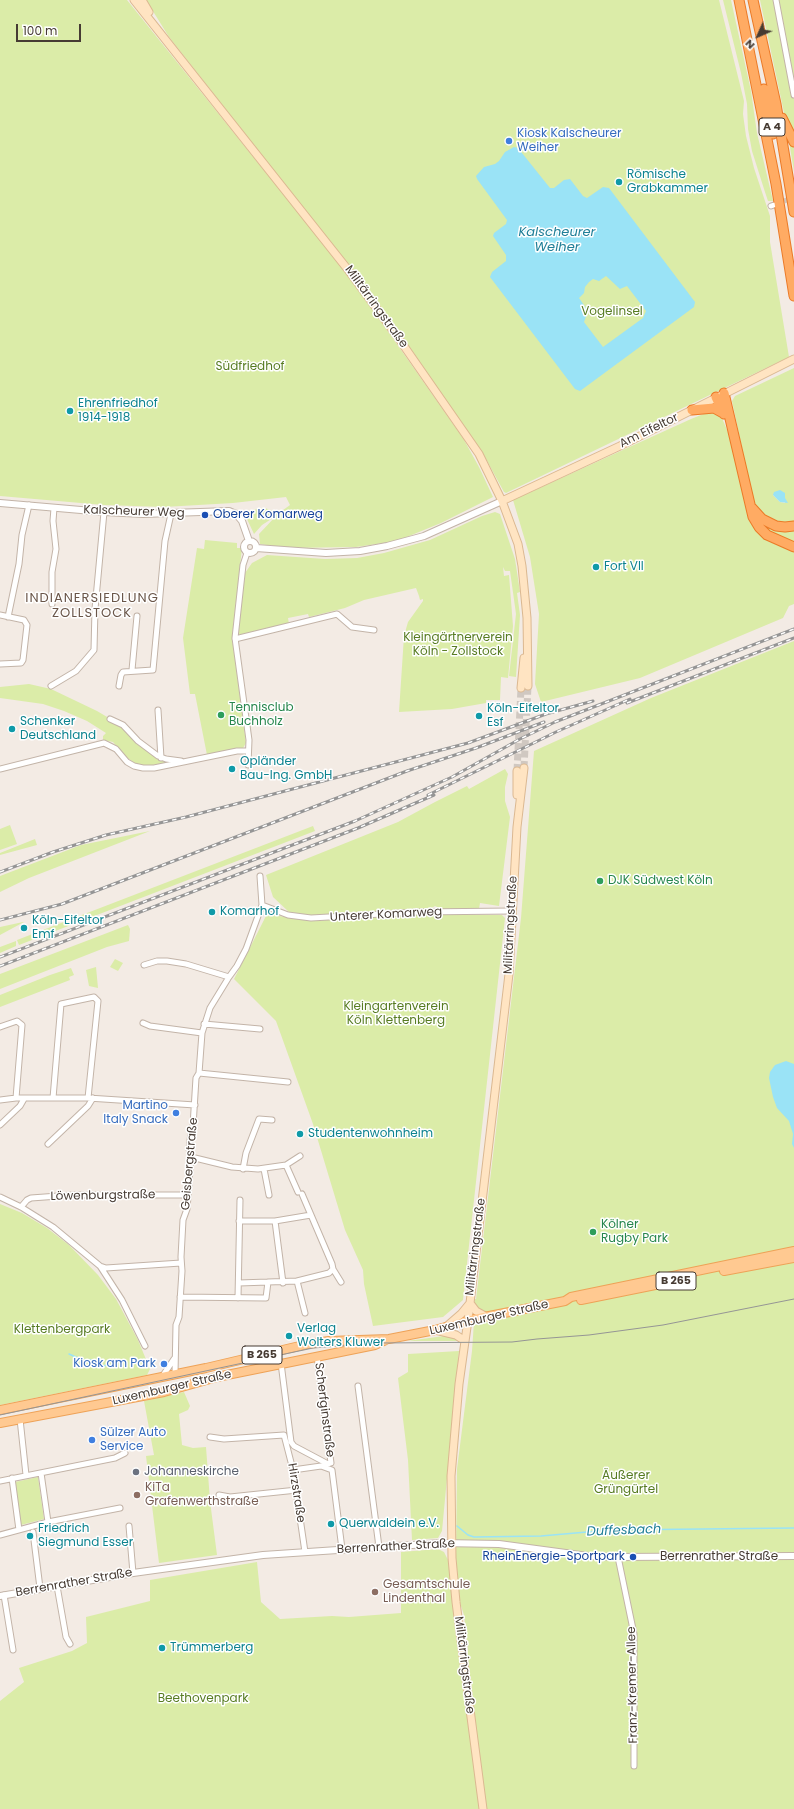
<!DOCTYPE html>
<meta charset="utf-8">
<style>
body{margin:0}
#map{position:relative;width:794px;height:1809px;overflow:hidden;background:#f3ebe4;font-family:Poppins,sans-serif}
canvas{display:block}
.north{position:absolute;left:738px;top:16px;width:40px;height:40px;-webkit-text-stroke:3px #fff;paint-order:stroke;rotate:225deg;font-size:11px;font-weight:700;line-height:16px;text-align:center;color:#463b33}
.north::after{content:'';display:block;margin:auto;width:14px;height:18px;background:#463b33;clip-path:polygon(50% 0,100% 100%,50% 72%,0 100%)}
.scale{position:absolute;left:16px;top:24px;width:65px;height:18px;box-sizing:border-box;border:2px solid #463b33;border-top:0;padding-left:5px;font-size:12px;line-height:14px;white-space:nowrap;color:#463b33;-webkit-text-stroke:3px #fff;paint-order:stroke}
</style>
<div id="map">
<canvas width="794" height="1809"></canvas>
<div class="north">N</div>
<div class="scale">100 m</div>
</div>
<script>
const g = document.querySelector('canvas').getContext('2d');
g.lineJoin = 'round';
function paint(path, color) { g.fillStyle = color; g.fill(path, 'evenodd'); }
const shape = rows => new Path2D(rows.map(r => 'M' + r).join(''));
function trace(path, color, width, dash) { g.strokeStyle = color; g.lineWidth = width; g.lineCap = dash ? 'butt' : 'round'; g.setLineDash(dash || []); g.stroke(path); }
function drawText(font, color, halo, rows, align = 'center') {
  g.font = font + ' Poppins,sans-serif'; g.lineWidth = 3; g.setLineDash([]); g.textBaseline = 'middle'; g.strokeStyle = halo; g.fillStyle = color; for (const [text, x, y, turn = 0] of rows) {
    g.save(); g.translate(x, y); g.rotate((+turn || 0) * Math.PI / 180); g.textAlign = isNaN(turn) ? turn : align; if (halo) g.strokeText(text, 0, 0); g.fillText(text, 0, 0); g.restore();
  }
}
paint(shape([
 [0,0,127,0,349,276,463,438,479,467,493,497,441,523,397,541,356,547,287,548,260,544,259,534,276,516,262,525,254,534,247,519,240,512,265,508,279,513,290,505,286,497,233,503,164,507,104,505,0,496],
 [146,0,719,0,744,101,743,114,746,136,754,168,770,216,770,242,789,357,506,493,504,492,486,459,411,349,359,279,169,37],
 [723,0,731,0,751,91,757,133,773,201,768,201,764,189,752,151,748,129,747,104,741,73],
 [760,0,794,0,794,139,786,122],
 [789,141,794,148,794,172],
 [794,368,794,522,783,524,766,518,754,504,732,401,735,396],
 [785,494,785,503,780,502,773,495],
 [711,411,721,416,731,439,746,507,751,521,794,551,794,604,789,606,783,618,640,678,541,702,535,684,539,614,530,557,513,500,691,419],
 [495,512,500,514,515,559,520,592,517,593,520,615,516,677,509,676,516,614,510,571,505,571,503,567,504,576,509,575,513,626,508,678,501,677,500,700,486,700,486,703,452,709,399,712,404,636,408,622,423,601,423,599,420,600,419,596,416,588,364,600,345,608,309,617,308,614,288,618,289,624,241,636,238,634,245,573,252,563,267,555,325,559,357,558,384,553,430,540,482,516],
 [756,517,794,528,794,543,780,538,764,527],
 [205,540,237,543,237,548,242,548,232,637,246,743,243,748,207,755,195,694,190,694,183,638,197,548,204,549],
 [794,641,794,1809,485,1809,467,1667,468,1649,464,1615,460,1603,456,1558,457,1469,472,1351,475,1307,474,1299,476,1299,521,918,534,751,651,698],
 [29,684,51,689,97,711,124,727,130,734,172,762,146,766,137,765,125,756,113,742,103,740,103,736,106,733,87,721,64,711,43,704,0,698,0,687],
 [505,769,508,774,505,787,505,801,510,817,499,906,480,903,479,909,437,909,437,907,435,906,430,909,317,916,289,912,273,897,266,875,398,822,435,802,467,786,469,789],
 [10,825,17,844,0,850,0,829],
 [313,826,315,831,19,945,17,940],
 [150,831,29,878,0,892,0,876,81,845],
 [35,839,37,845,0,855,0,853],
 [267,914,310,921,416,915,502,915,505,918,463,1300,443,1317,373,1326,364,1284,363,1270,345,1230,313,1124,276,1021,234,979],
 [23,922,24,922,0,935,0,927],
 [128,925,130,929,129,941,107,947,0,989,0,974],
 [16,941,16,946,0,953,0,947],
 [115,959,123,963,118,971,110,967],
 [96,967,98,988,89,986,86,970],
 [71,968,74,975,69,977,70,980,0,1007,0,995,50,975],
 [0,1204,22,1213,47,1228,69,1245,98,1275,116,1299,138,1340,150,1369,147,1375,0,1405],
 [444,1336,450,1336,459,1341,407,1341],
 [459,1351,442,1531,438,1538,412,1540,408,1460,398,1378,408,1372,408,1354],
 [184,1392,190,1406,188,1410,179,1414,182,1445,193,1448,206,1447,210,1501,217,1555,159,1563,146,1456,154,1455,144,1401],
 [38,1477,44,1519,21,1525,15,1482],
 [438,1549,444,1552,448,1560,480,1809,0,1809,0,1701,24,1682,19,1668,72,1651,87,1643,86,1617,150,1601,150,1580,257,1562,261,1602,280,1619,332,1616,349,1617,401,1613,401,1552]
]), '#dbeca8');
paint(shape([
 [514,147,518,148,550,188,554,188,564,180,570,179,583,196,587,198,603,187,609,188,695,302,694,307,580,391,575,389,490,277,492,272,506,261,506,255,493,236,494,233,506,224,507,220,477,179,476,176,484,167,495,164,499,161,505,152],
 [606,276,620,289,627,286,646,311,643,318,603,347,584,322,588,311,579,298,584,293,585,287,589,282,593,279,599,281],
 [780,490,785,493,785,498,788,503,780,502,773,495,774,492],
 [786,1061,794,1064,794,1148,792,1144,793,1134,789,1121,777,1108,773,1097,769,1078,770,1072,775,1065]
]), '#9ae3f6');
trace(shape([
 [69,1354,78,1358],
 [83,1362,84,1360,91,1360,102,1367,106,1365,116,1366],
 [457,1526,468,1535,474,1537,541,1536,610,1530,794,1528]
]), '#9ae3f6', 1.5);
trace(shape([
 [777,204,794,197]
]), '#d0c8c1', 5, [5, 2.5]);
trace(shape([
 [524,768,528,686],
 [517,771,521,688]
]), '#d0c8c1', 7, [7, 3.5]);
const minor = shape([
 [776,0,794,95],
 [771,206,774,205],
 [247,553,243,565,235,638,249,740,248,765],
 [52,604,52,572,56,549,53,521,54,508],
 [0,615,24,620,27,625,23,660,21,663,0,664],
 [8,617,19,564,22,535,29,505],
 [235,639,337,614,352,627,374,630],
 [132,670,137,616],
 [51,686,76,671,94,650,95,609,104,512],
 [119,686,121,675,123,672,153,670,165,541,171,514],
 [158,710,161,758],
 [110,719,123,725,138,741,158,756,166,759,181,761],
 [0,769,104,743,116,749,127,762,134,766,143,768,154,768,237,751,248,751],
 [262,905,288,915,311,918,417,912,512,911],
 [144,965,157,961,167,961,186,964,229,977],
 [143,1023,150,1026,202,1033],
 [204,1024,260,1029],
 [0,1027,17,1021,22,1025,16,1098],
 [199,1073,288,1082],
 [53,1098,61,1004,94,997,98,1001,88,1098],
 [0,1100,16,1098,88,1098,195,1105],
 [0,1125,20,1106,24,1099],
 [48,1144,88,1106,93,1098],
 [191,1157,232,1167,258,1169,286,1165,300,1156],
 [286,1165,298,1192],
 [243,1169,246,1153,259,1119,272,1120],
 [264,1169,269,1195],
 [302,1194,332,1264,333,1269],
 [0,1197,21,1207,53,1227,100,1266,122,1300,145,1346],
 [21,1207,27,1200,31,1198,72,1195,188,1195],
 [239,1221,275,1221,311,1215],
 [275,1221,283,1283],
 [100,1266,106,1268,181,1263],
 [333,1269,341,1282],
 [297,1281,305,1313],
 [239,1283,297,1281,329,1273,333,1269],
 [180,1297,266,1298,268,1282],
 [238,1298,240,1200],
 [281,1363,291,1442,294,1446,328,1464,331,1463,317,1356],
 [175,1374,176,1325,179,1317,182,1271,181,1257,183,1220,187,1209,191,1157,189,1149,191,1133,193,1126,196,1078,199,1073,202,1033,210,1008,229,977,237,966,246,949,262,905,260,876],
 [162,1377,174,1359],
 [358,1386,379,1547],
 [20,1419,26,1475],
 [210,1437,224,1439,284,1435,293,1470,305,1552],
 [293,1470,321,1466,332,1470,342,1549],
 [41,1473,48,1522],
 [12,1478,19,1530],
 [0,1481,115,1458,125,1453],
 [219,1495,230,1497,297,1490],
 [129,1526,133,1573],
 [33,1532,40,1588],
 [0,1535,48,1522,120,1508],
 [618,1557,634,1634,634,1766],
 [57,1586,66,1637,70,1644],
 [4,1595,13,1650]
]);
const tertiary = shape([
 [0,503,104,512,143,514,229,511,236,514,242,521,249,541],
 '244 547a6 6 0 1 1 12 0a6 6 0 1 1-12 0Z',
 [256,548,326,553,360,551,387,546,424,536,502,501],
 [0,1596,133,1573,263,1555,442,1543,499,1544,588,1556,618,1557,794,1556]
]);
const secondary = shape([
 [134,0,349,271,397,336,479,454,502,501,518,544,522,566,527,618,528,686],
 [142,0,149,12],
 [502,501,620,446,794,359],
 [521,688,524,658],
 [517,771,517,795],
 [470,1303,476,1311,485,1316],
 [446,1327,461,1314,470,1303],
 [435,1330,456,1335,465,1341],
 [483,1809,456,1602,452,1558,451,1476,459,1384,468,1320,509,974,517,827,524,768]
]);
const primary = shape([
 [724,1271,794,1258],
 [581,1300,685,1279],
 [0,1410,206,1368,308,1344,329,1341,389,1339,435,1330,474,1319,565,1301,571,1297,794,1251],
 [0,1423,164,1392,217,1377,375,1345,386,1340]
]);
const motorway = shape([
 [739,0,776,184,794,296],
 [753,0,776,104,794,212],
 [764,89,773,134],
 [782,118,794,142],
 [724,393,753,517,759,527,767,535,794,547],
 [716,397,724,414],
 [692,410,714,408,723,413],
 [752,508,762,519,776,526,785,527,794,526]
]);
trace(minor, '#c3b4a8', 7);
trace(tertiary, '#c3b4a8', 8);
trace(secondary, '#dbb891', 9);
trace(primary, '#eea257', 10);
trace(motorway, '#eb7a27', 11);
trace(minor, '#fff', 5);
trace(tertiary, '#fff', 6);
trace(secondary, '#ffe4c2', 7);
trace(primary, '#ffc991', 8);
trace(motorway, '#ffab63', 9);
trace(shape([
 [0,1415,313,1348,379,1343,512,1342,537,1339,589,1335,663,1325,794,1299]
]), '#959595', 1);
const rail = shape([
 [627,703,794,638],
 [428,795,556,732,630,699],
 [0,872,53,852,106,835,186,817,468,743,546,714,593,701],
 [0,920,62,904,407,771,476,748,544,722],
 [0,957,355,821,452,777,520,739,555,722,794,629],
 [0,966,358,828,434,795]
]);
trace(rail, '#959595', 3);
trace(rail, '#fff', 1.5, [4.5]);
for (const [x, y, r, color] of [
 [509,141,4,"#3f7fe0"],
 [619,182,4,"#0f9aa8"],
 [70,411,4,"#0f9aa8"],
 [205,515,4,"#1a4fb4"],
 [596,567,4,"#0f9aa8"],
 [221,715,4,"#2e9e5b"],
 [479,716,4,"#0f9aa8"],
 [12,729,4,"#0f9aa8"],
 [232,769,4,"#0f9aa8"],
 [600,881,4,"#2e9e5b"],
 [212,912,4,"#0f9aa8"],
 [24,928,4,"#0f9aa8"],
 [176,1113,4,"#3f7fe0"],
 [300,1134,4,"#0f9aa8"],
 [593,1232,4,"#2e9e5b"],
 [289,1336,4,"#0f9aa8"],
 [164,1364,4,"#3f7fe0"],
 [92,1440,4,"#3f7fe0"],
 [136,1472,4,"#6b7280"],
 [137,1495,4,"#8d6e63"],
 [331,1524,4,"#0f9aa8"],
 [30,1536,4,"#0f9aa8"],
 [633,1557,4,"#1a4fb4"],
 [375,1592,4,"#8d6e63"],
 [162,1648,4,"#0f9aa8"]
]) { const dot = new Path2D(); dot.arc(x, y, r, 0, 2 * Math.PI); g.fillStyle = color; g.fill(dot); trace(dot, '#fff', 1.5); }
for (const [x, y, w] of [
 [772,127,26],
 [676,1281,40],
 [262,1355,40]
]) { const box = new Path2D(); box.roundRect(x - w / 2, y - 9, w, 18, 3); g.fillStyle = '#fff'; g.fill(box); trace(box, '#463b33', 1); }
drawText('bold 11px', '#463b33', null, [
 ["A 4",772,127],
 ["B 265",676,1281],
 ["B 265",262,1355]
]);
drawText('12px', '#366cbe', '#fff', [
 ["Kiosk Kalscheurer",517,134],
 ["Weiher",517,148],
 ["Martino",168,1106,"right"],
 ["Italy Snack",168,1120,"right"],
 ["Kiosk am Park",156,1364,"right"],
 ["Sülzer Auto",100,1433],
 ["Service",100,1447]
], 'left');
drawText('12px', '#0d838f', '#fff', [
 ["Römische",627,175],
 ["Grabkammer",627,189],
 ["Ehrenfriedhof",78,404],
 ["1914-1918",78,418],
 ["Fort VII",604,567],
 ["Köln-Eifeltor",487,709],
 ["Esf",487,723],
 ["Schenker",20,722],
 ["Deutschland",20,736],
 ["Opländer",240,762],
 ["Bau-Ing. GmbH",240,776],
 ["Komarhof",220,912],
 ["Köln-Eifeltor",32,921],
 ["Emf",32,935],
 ["Studentenwohnheim",308,1134],
 ["Verlag",297,1329],
 ["Wolters Kluwer",297,1343],
 ["Querwaldein e.V.",339,1524],
 ["Friedrich",38,1529],
 ["Siegmund Esser",38,1543],
 ["Trümmerberg",170,1648]
], 'left');
drawText('12px', '#463b33', '#fff', [
 ["Militärringstraße",376,307,54],
 ["Am Eifeltor",649,431,-26],
 ["Kalscheurer Weg",134,512,2],
 ["Unterer Komarweg",386,915,-3],
 ["Militärringstraße",511,925,-87],
 ["Geisbergstraße",190,1164,-85],
 ["Löwenburgstraße",103,1196,-1],
 ["Militärringstraße",476,1247,-83],
 ["Luxemburger Straße",489,1318,-13],
 ["Luxemburger Straße",172,1388,-13],
 ["Scherfginstraße",324,1410,83],
 ["Hirzstraße",296,1493,81],
 ["Berrenrather Straße",396,1547,-3],
 ["Berrenrather Straße",719,1557],
 ["Berrenrather Straße",74,1583,-10],
 ["Militärringstraße",464,1665,83],
 ["Franz-Kremer-Allee",633,1685,-91]
]);
drawText('12px', '#577c22', '#fff', [
 ["Vogelinsel",612,312],
 ["Südfriedhof",250,367],
 ["Kleingärtnerverein",458,638],
 ["Köln - Zollstock",458,652],
 ["Kleingartenverein",396,1007],
 ["Köln Klettenberg",396,1021],
 ["Klettenbergpark",62,1330],
 ["Äußerer",626,1476],
 ["Grüngürtel",626,1490],
 ["Beethovenpark",203,1699]
]);
drawText('12px', '#164399', '#fff', [
 ["Oberer Komarweg",213,515],
 ["RheinEnergie-Sportpark",625,1557,"right"]
], 'left');
drawText('12px', '#27864d', '#fff', [
 ["Tennisclub",229,708],
 ["Buchholz",229,722],
 ["DJK Südwest Köln",608,881],
 ["Kölner",601,1225],
 ["Rugby Park",601,1239]
], 'left');
drawText('12px', '#5b616d', '#fff', [
 ["Johanneskirche",144,1472]
], 'left');
drawText('12px', '#785e54', '#fff', [
 ["KiTa",145,1488],
 ["Grafenwerthstraße",145,1502],
 ["Gesamtschule",383,1585],
 ["Lindenthal",383,1599]
], 'left');
drawText('italic 13px', '#207f98', '#fff', [
 ["Kalscheurer",557,233],
 ["Weiher",557,248],
 ["Duffesbach",624,1531,-2]
]);
g.letterSpacing = '1px';
drawText('13px', '#6a5649', '#fff', [
 ["INDIANERSIEDLUNG",92,599],
 ["ZOLLSTOCK",92,614]
]);
g.letterSpacing = '0px';
</script>
